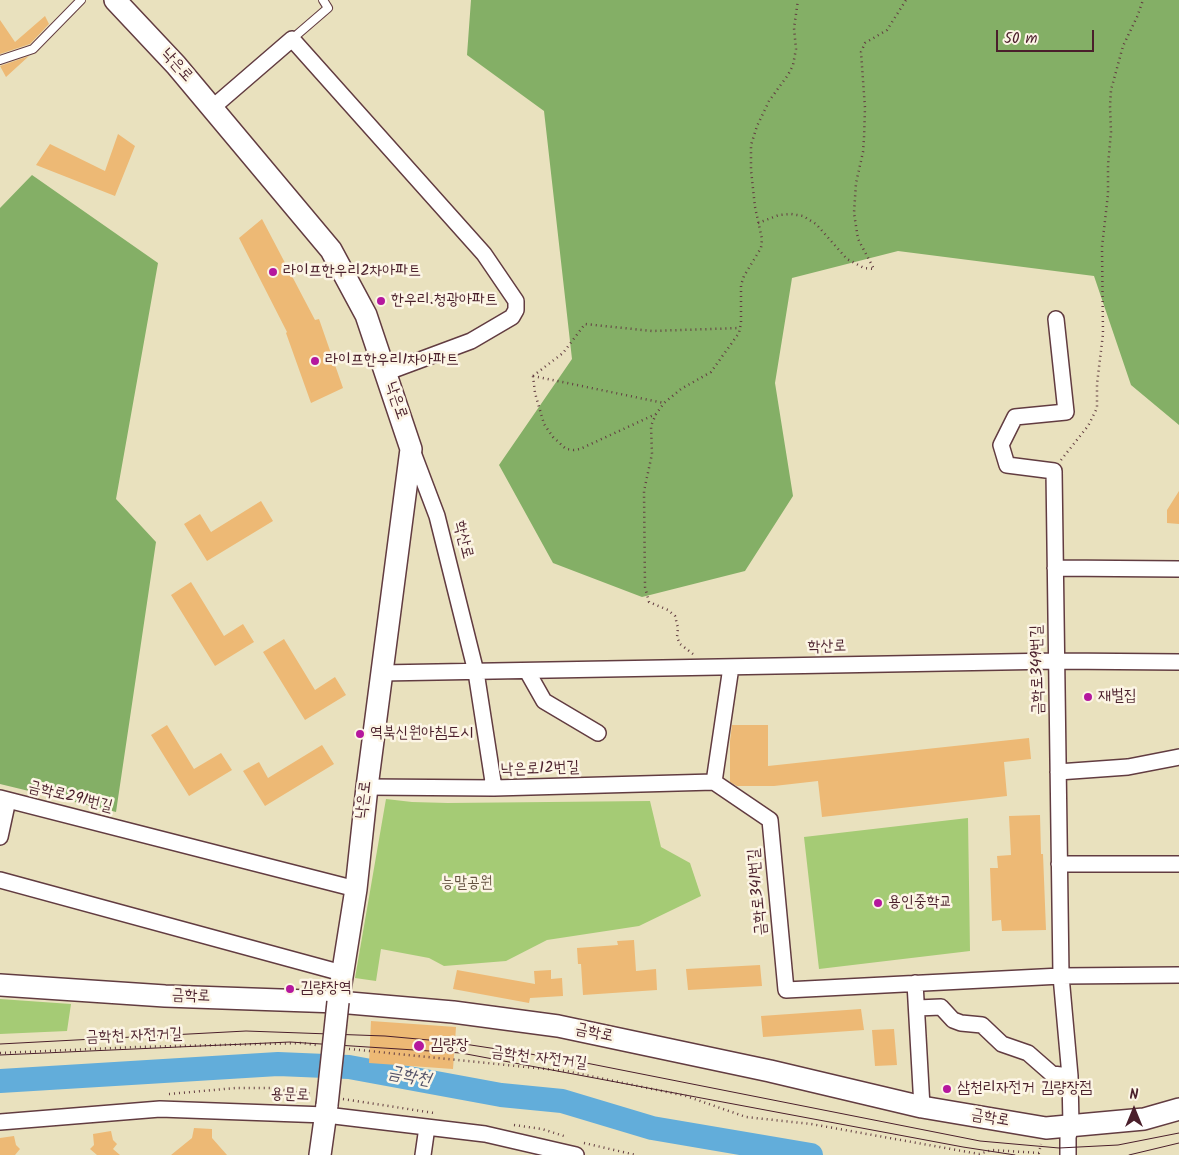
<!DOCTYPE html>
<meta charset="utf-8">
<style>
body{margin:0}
#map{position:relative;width:1179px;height:1155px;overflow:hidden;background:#e9e1be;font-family:Kalam,sans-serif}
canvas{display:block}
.north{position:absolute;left:1109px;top:1085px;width:50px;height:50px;-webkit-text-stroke:4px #fcf5e5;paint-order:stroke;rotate:0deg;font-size:14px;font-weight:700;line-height:20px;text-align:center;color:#4a1f2b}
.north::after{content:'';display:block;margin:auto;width:18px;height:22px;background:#4a1f2b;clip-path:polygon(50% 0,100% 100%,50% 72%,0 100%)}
.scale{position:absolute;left:996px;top:30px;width:98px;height:22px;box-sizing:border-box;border:2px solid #4a1f2b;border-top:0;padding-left:6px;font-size:15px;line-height:18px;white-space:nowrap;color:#4a1f2b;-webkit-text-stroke:4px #fcf5e5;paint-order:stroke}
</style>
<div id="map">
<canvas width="1179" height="1155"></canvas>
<div class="north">N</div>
<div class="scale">50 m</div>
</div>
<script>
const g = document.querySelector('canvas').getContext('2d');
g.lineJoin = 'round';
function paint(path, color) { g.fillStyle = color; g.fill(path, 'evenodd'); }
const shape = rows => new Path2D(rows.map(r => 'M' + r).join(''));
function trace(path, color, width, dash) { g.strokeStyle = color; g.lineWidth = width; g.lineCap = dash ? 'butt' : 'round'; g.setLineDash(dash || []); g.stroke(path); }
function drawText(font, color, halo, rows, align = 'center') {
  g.font = font + ' Kalam,"Poor Story",sans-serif'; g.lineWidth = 5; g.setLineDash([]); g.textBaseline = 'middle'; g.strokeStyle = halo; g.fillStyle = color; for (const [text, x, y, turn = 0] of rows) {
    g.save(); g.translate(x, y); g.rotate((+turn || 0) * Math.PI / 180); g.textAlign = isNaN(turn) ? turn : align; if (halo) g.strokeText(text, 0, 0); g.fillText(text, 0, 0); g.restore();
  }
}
paint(shape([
 [386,799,412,802,448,803,650,801,661,847,690,863,701,896,639,926,547,940,506,961,444,966,429,958,381,949,376,981,355,978],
 [968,818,970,951,819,969,804,837],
 [0,999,71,1004,67,1031,0,1034]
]), '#a5cb75');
paint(shape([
 [471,0,1179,0,1179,425,1131,385,1094,276,898,251,792,278,775,383,793,496,745,571,642,597,553,563,499,465,572,359,544,111,467,55],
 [32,175,158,263,116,499,156,542,116,812,0,784,0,208]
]), '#84af66');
trace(shape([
 [0,1081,278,1064,349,1067,501,1095,562,1101,652,1128,811,1155]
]), '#62adda', 24);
paint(shape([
 [45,16,49,24,30,44,0,54,0,20,15,42],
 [29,56,6,77,0,66],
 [118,134,135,146,115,196,36,165,50,144,105,171],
 [262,219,315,320,319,319,343,388,311,403,286,333,287,332,239,238],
 [1179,491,1179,524,1167,523,1167,510],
 [261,501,273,521,207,561,184,524,200,514,211,532],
 [191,582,224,636,243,624,254,642,215,666,171,595],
 [284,639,315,690,335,677,346,695,305,720,263,652],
 [167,725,194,769,221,753,232,770,189,796,151,735],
 [732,725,768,725,768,766,1029,738,1031,759,1004,762,1007,796,822,817,818,781,774,786,737,786,730,782,730,741],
 [322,745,334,764,265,806,243,771,259,762,268,778],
 [1040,815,1041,854,1043,854,1046,930,1002,931,1001,920,992,921,990,868,998,868,997,856,1011,855,1009,816],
 [634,940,636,971,656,969,657,990,583,995,581,964,578,964,577,948,618,945,617,941],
 [760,965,762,986,688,990,686,969],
 [457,970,535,984,534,971,551,970,551,979,562,978,563,996,530,998,529,1003,453,989],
 [861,1009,864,1030,763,1037,761,1016],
 [371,1021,456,1027,453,1069,369,1063],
 [894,1029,897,1065,875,1066,872,1030],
 [194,1128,212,1129,212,1138,227,1155,171,1155,192,1138],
 [111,1131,113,1140,117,1144,113,1149,120,1155,97,1155,90,1149,94,1145,93,1134],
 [14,1136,16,1145,20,1149,15,1155,0,1155,0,1138]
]), '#edb975');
const lane = shape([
 [292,39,328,8,323,0],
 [0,60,33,49,81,0]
]);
const street = shape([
 [212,108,292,39,484,254,516,301,516,310,512,317,471,341,385,373],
 [1056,319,1066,412,1015,417,1001,445,1007,465,1054,471,1061,976,1070,1076,1071,1126,1068,1137,1068,1155],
 [412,450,437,516,476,672,494,788],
 [1055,568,1179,569],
 [731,667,714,782,770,820,786,990,1061,976,1179,975],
 [527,671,544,701,598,733],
 [381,673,1057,661,1179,662],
 [1058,772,1128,767,1179,757],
 [367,787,494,788,714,782],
 [0,798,356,889],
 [0,837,8,800],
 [1059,864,1179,864],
 [0,880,342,973],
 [915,983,922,1107],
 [917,1008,941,1007,953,1020,961,1023,982,1025,1002,1044,1028,1053,1052,1074,1070,1076],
 [0,1122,160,1109,326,1115,485,1134,576,1155],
 [423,1155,427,1127]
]);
const secondary = shape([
 [115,0,176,65,331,250,366,315,411,449,367,787,356,889,338,1002],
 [0,985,165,996,338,1002,453,1012,558,1026,770,1071,922,1107,1046,1128,1144,1119,1179,1109],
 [320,1155,327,1105]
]);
trace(lane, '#623c41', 10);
trace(street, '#623c41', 18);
trace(secondary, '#623c41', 24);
trace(shape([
 [758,223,779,215,791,214,803,216,816,224,847,259,864,268,874,269,858,239,854,213,856,183,863,152,864,138,865,108,861,52,865,43,887,30,906,0],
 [533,376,563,353,585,324,652,331,740,328],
 [533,376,535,393,544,424,553,437,566,449,574,450,580,449,656,414],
 [533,376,664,403],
 [1061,460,1088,426,1097,408,1097,384,1103,334,1102,247,1108,194,1108,165,1111,132,1110,106,1111,90,1123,46,1137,17,1143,0],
 [693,654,680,644,677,637,678,628,675,616,668,610,649,602,645,587,644,491,652,454,651,426,656,414,664,403,681,389,711,372,739,333,741,323,741,285,744,276,761,248,762,239,755,207,751,170,751,145,757,126,769,101,788,75,793,65,796,49,794,28,798,0],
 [349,1049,566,1071,686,1096,746,1117,811,1124,979,1154,992,1150,1039,1153,1041,1144],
 [0,1053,137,1047,302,1043,316,1045],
 [169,1094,236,1088,270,1088,313,1094],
 [343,1099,434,1113],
 [290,1100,298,1092],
 [514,1125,542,1129,567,1137],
 [584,1143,636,1155]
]), '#623c41', 2.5, [1, 4]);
trace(lane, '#fff', 8);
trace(street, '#fff', 15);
trace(secondary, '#fff', 21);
trace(shape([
 [0,1044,246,1031,385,1036,451,1042,576,1061,980,1141,1059,1148,1118,1145,1179,1133],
 [0,1055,290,1042,461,1053,963,1147,1015,1155],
 [1129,1155,1179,1143]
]), '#4a1f2b', 1);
const secondaryBridge = shape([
 [327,1105,338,1002]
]);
trace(secondaryBridge, '#623c41', 24, []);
trace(secondaryBridge, '#fff', 21);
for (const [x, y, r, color] of [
 [273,272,5,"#b5179e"],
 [381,301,5,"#b5179e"],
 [315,361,5,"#b5179e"],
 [1088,697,5,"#b5179e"],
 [360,734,5,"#b5179e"],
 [878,903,5,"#b5179e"],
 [290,989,5,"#b5179e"],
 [419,1046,6,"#b5179e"],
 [947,1089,5,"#b5179e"]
]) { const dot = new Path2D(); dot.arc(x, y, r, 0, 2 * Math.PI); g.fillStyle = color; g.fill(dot); trace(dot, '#fcf5e5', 2); }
drawText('16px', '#4a1f2b', '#fcf5e5', [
 ["낙은로",176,66,48],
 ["낙은로",395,401,71],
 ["학산로",462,540,76],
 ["학산로",827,648,-1],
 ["금학로349번길",1039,670,-91],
 ["낙은로12번길",540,770,-2],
 ["금학로291번길",70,798,14],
 ["낙은로",365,800,-83],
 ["금학로341번길",759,892,-95],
 ["금학로",191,997,2],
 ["금학로",594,1034,12],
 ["금학천 자전거길",134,1037,-2],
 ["금학천 자전거길",539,1059,7],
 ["용문로",290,1096,2],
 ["금학로",990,1119,10]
]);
drawText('16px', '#4a1f2b', '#fcf5e5', [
 ["라이프한우리2차아파트",283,272],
 ["한우리.청광아파트",391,301],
 ["라이프한우리1차아파트",325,361],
 ["재벌집",1098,697],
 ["역북신원아침도시",370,734],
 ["용인중학교",888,903],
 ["김량장역",300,989],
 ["김량장",430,1046],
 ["삼천리자전거 김량장점",957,1089]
], 'left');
drawText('16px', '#655341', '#fcf5e5', [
 ["능말공원",467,884]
]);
drawText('italic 18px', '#525168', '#fcf5e5', [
 ["금학천",409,1078,11]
]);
</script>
